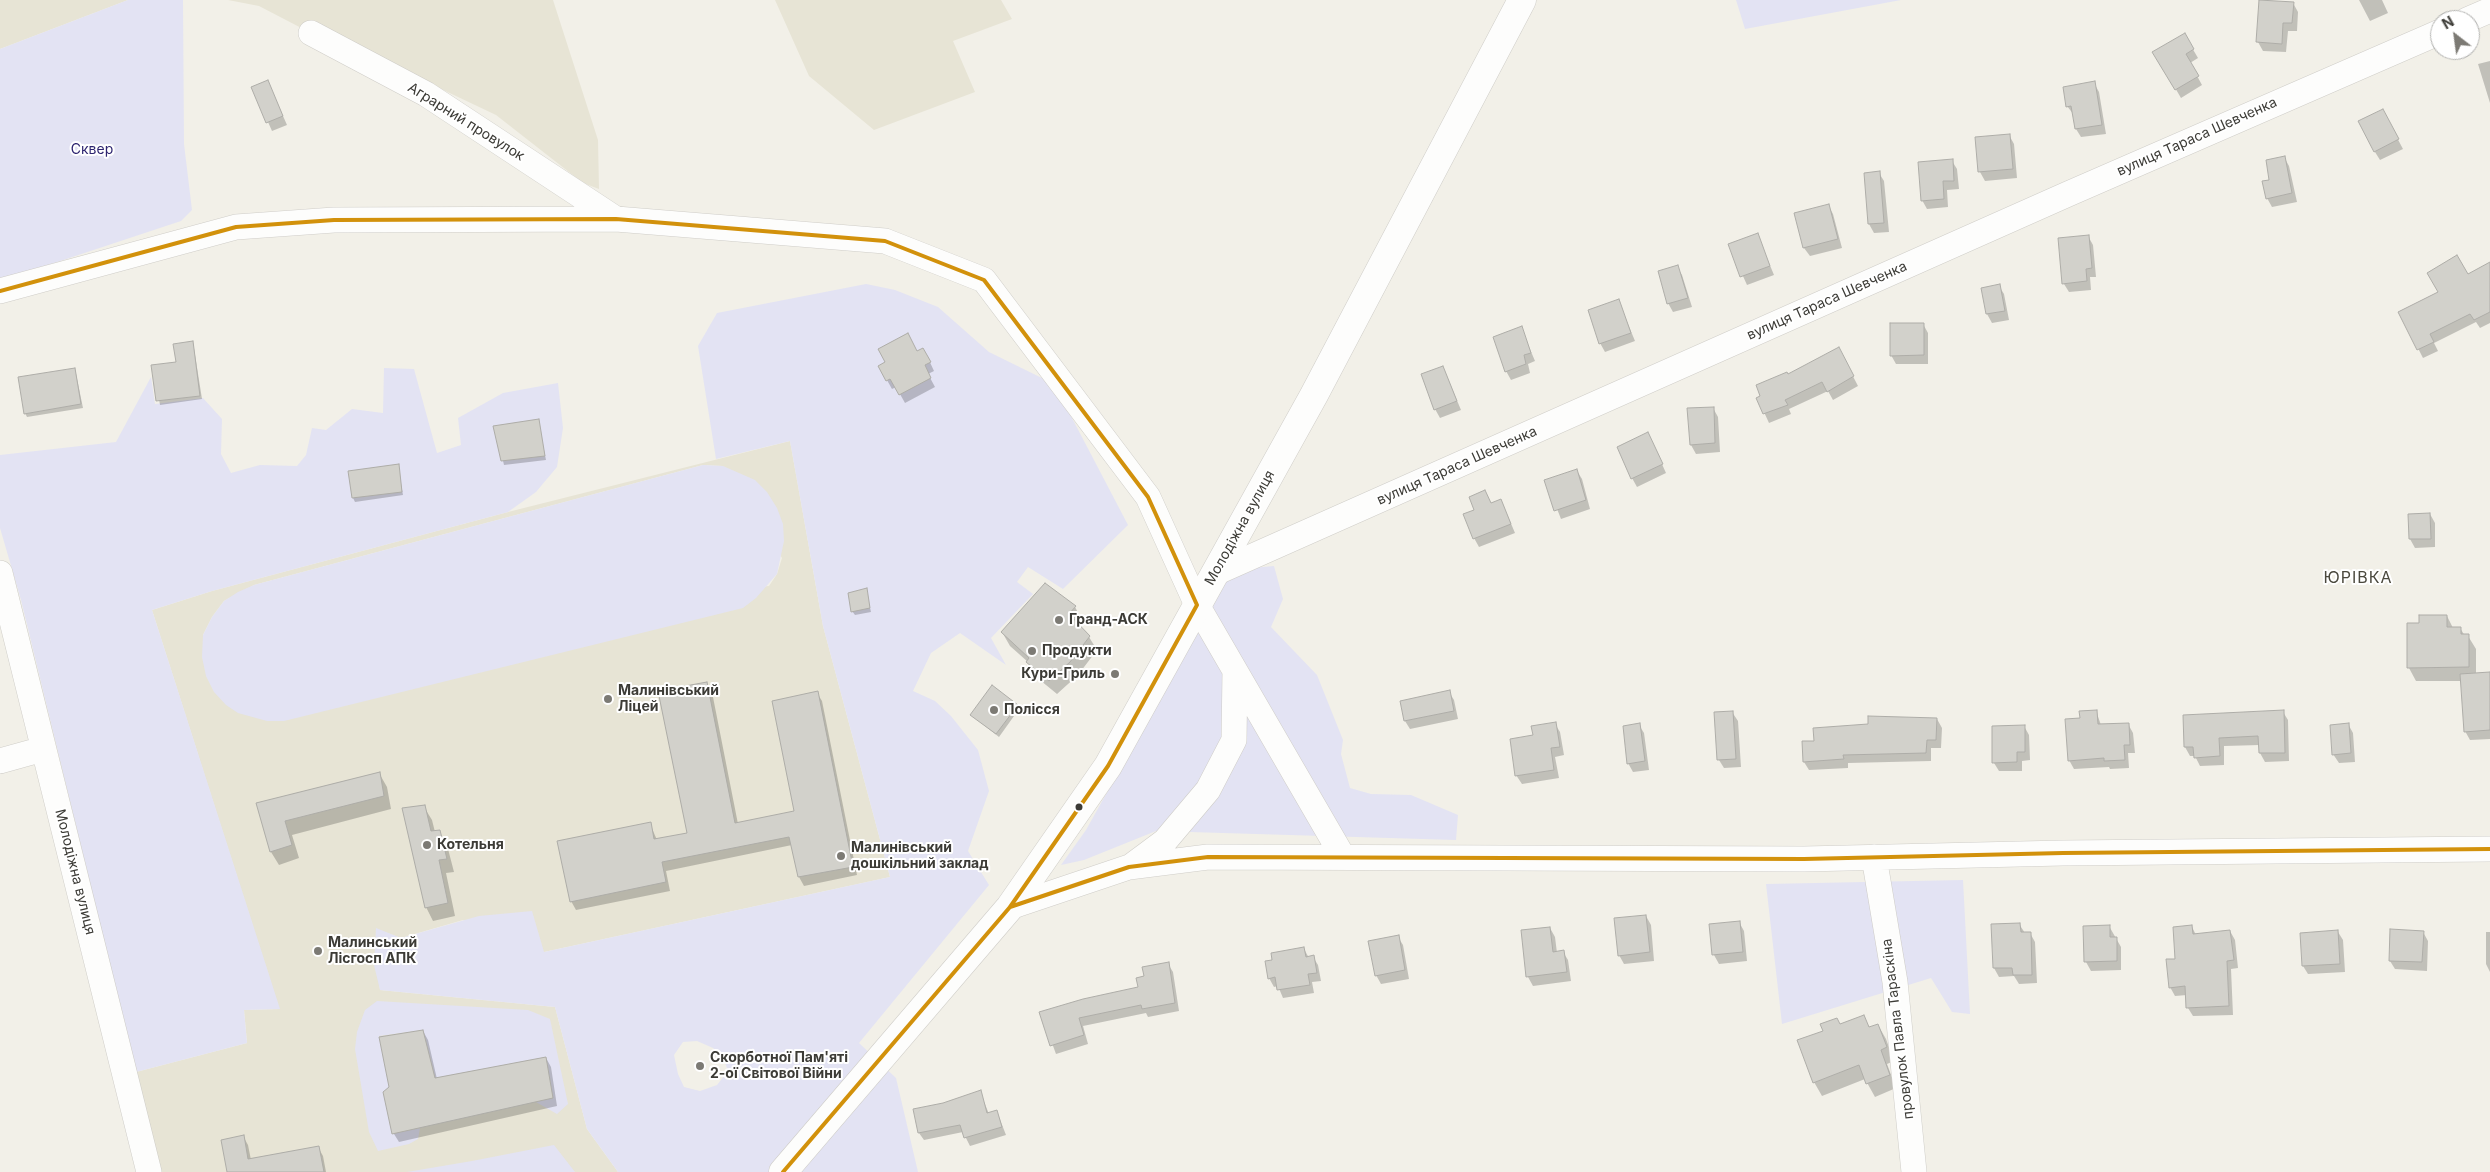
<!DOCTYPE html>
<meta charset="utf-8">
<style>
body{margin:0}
#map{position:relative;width:2490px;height:1172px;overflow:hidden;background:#f2f0e8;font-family:Inter,sans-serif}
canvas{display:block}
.north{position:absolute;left:2430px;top:10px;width:50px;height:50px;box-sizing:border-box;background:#fff;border:1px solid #b1b1af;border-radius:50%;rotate:330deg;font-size:14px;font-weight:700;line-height:20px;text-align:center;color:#3c3b36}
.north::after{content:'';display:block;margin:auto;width:18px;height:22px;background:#7c7a74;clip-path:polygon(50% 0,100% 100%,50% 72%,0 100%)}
</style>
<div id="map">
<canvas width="2490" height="1172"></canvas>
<div class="north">N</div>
</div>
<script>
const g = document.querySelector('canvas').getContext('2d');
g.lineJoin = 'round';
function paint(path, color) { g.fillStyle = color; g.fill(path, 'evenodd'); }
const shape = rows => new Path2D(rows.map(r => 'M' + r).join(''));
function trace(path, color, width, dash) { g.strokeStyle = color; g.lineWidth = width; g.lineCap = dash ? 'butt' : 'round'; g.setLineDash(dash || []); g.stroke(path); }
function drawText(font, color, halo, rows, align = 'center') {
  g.font = font + ' Inter,sans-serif'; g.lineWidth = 4; g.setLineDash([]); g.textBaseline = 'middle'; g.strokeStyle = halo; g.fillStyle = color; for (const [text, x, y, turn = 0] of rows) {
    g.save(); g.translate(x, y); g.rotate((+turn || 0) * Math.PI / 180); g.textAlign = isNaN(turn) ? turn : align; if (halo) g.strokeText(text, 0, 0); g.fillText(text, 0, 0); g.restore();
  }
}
paint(shape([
 [0,0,128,0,0,49],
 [228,0,553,0,598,140,599,189,583,183,496,115,418,78,311,33,259,6],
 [775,0,1001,0,1012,19,953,41,975,92,874,130,809,76],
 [790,441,823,626,890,877,544,952,463,920,401,938,376,929,380,990,555,1007,587,1129,618,1172,160,1172,136,1072,247,1043,244,1010,279,1009,152,610,212,591,508,512],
 [703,465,722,466,782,558,777,574,769,586,203,635,212,617,224,601,254,585]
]), '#e7e4d5');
paint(shape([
 [128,0,183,0,184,144,192,210,181,221,0,281,0,49],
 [1736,0,1901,0,1745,29],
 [866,284,895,290,938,307,989,352,1050,382,1061,397,1128,525,1063,589,1028,567,1017,582,1033,594,991,638,1006,665,960,633,931,653,913,691,935,701,951,716,978,750,989,791,968,851,989,885,859,1043,896,1078,918,1172,618,1172,587,1129,555,1007,380,990,374,965,376,928,401,938,479,916,532,911,544,952,890,877,823,626,790,441,716,459,698,346,717,313],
 [697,1041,713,1048,723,1057,728,1071,717,1085,700,1091,684,1087,678,1074,674,1055,683,1042],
 [384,368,414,369,437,453,461,445,458,418,503,393,558,383,563,428,557,467,536,492,508,512,212,591,152,610,280,1009,244,1010,247,1043,136,1072,21,600,0,528,0,455,116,442,151,377,155,404,203,398,222,419,221,454,231,473,260,465,297,466,306,455,312,428,326,430,352,409,383,413],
 [703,465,723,466,755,480,767,492,777,508,783,524,784,541,777,574,756,598,743,608,284,721,267,721,238,713,226,705,214,692,206,676,202,657,203,635,212,617,224,601,238,592,254,585],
 [1274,566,1283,599,1271,627,1317,675,1343,740,1341,754,1350,788,1371,794,1411,795,1458,815,1456,840,1156,831,1084,860,1061,865,1086,830,1231,570],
 [1963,880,1970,1014,1952,1012,1931,978,1782,1024,1766,884],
 [377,1001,528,1010,550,1019,568,1104,557,1114,536,1102,553,1098,546,1057,435,1078,423,1030,379,1036,389,1087,392,1134,420,1128,418,1139,409,1144,378,1151,369,1132,355,1049,357,1032,365,1010],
 [554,1145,575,1172,407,1172,472,1161]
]), '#e3e3f3');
paint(shape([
 [2359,0,2382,0,2388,13,2370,21],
 [2293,3,2298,12,2297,31,2288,31,2286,52,2263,51,2258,42],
 [2184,34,2198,58,2190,63,2202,85,2181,98,2154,52],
 [2490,61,2490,103,2478,64],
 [268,82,287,125,272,131,253,88],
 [2094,83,2099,92,2106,134,2081,137,2076,129,2074,115,2067,106],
 [2387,119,2403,149,2380,160,2375,152],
 [2009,135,2014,144,2017,178,1985,181,1980,172,1977,138],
 [2284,157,2289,166,2297,202,2272,207,2267,198,2271,181],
 [1952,161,1957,169,1959,189,1947,190,1948,207,1927,209,1922,200],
 [1879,173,1884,181,1889,232,1874,233,1869,224],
 [1828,205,1833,214,1842,248,1810,256,1804,248,1796,214],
 [1757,234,1774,275,1747,285,1729,245],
 [2088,236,2093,245,2096,277,2090,277,2091,290,2069,292,2064,284],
 [2490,264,2490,323,2480,328,2476,322,2434,343,2438,351,2423,358,2400,313],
 [1677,267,1682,275,1692,307,1673,312,1668,303],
 [1999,286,2004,294,2009,320,1992,323,1987,314,1983,289],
 [1618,300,1635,341,1605,352,1600,343],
 [1923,324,1928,333,1928,364,1896,364,1891,355],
 [1521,328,1535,361,1528,364,1530,373,1511,380,1506,371],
 [193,342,202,399,160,405,153,366,177,363],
 [1843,357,1858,386,1833,400,1828,391,1789,409,1791,414,1769,423,1758,399,1787,376],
 [928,358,934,371,928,374,935,387,905,403,896,387,892,389,879,366],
 [1443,367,1461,410,1440,418,1435,409],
 [75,369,83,408,27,417,25,413],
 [1713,408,1718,417,1720,452,1696,454,1691,445,1689,409],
 [538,420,546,460,504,465,495,427],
 [1652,442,1666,473,1637,487,1632,478],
 [398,466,403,495,355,502,353,498],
 [1577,471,1582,479,1590,509,1561,519,1546,481],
 [1485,492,1491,504,1501,500,1515,533,1479,547,1474,538,1476,511],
 [2430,514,2435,523,2435,547,2415,548,2410,539],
 [866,590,871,612,855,615,852,611],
 [1075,607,1082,620,1078,625,1089,637,1097,650,1078,675,1057,694,1035,676,1028,662,1010,646,1002,632],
 [2447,616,2453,628,2460,628,2465,636,2468,636,2476,649,2476,674,2490,673,2490,739,2470,740,2465,731,2462,681,2416,681,2409,668,2420,624],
 [707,683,712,692,738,824,795,812,817,693,822,701,857,875,804,886,799,877,792,845,666,871,670,891,576,910,571,901,650,824,657,840,688,834],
 [1449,692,1454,700,1458,719,1410,729,1405,721,1401,702],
 [1017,705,1019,709,999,737,971,715],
 [2096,711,2101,725,2128,724,2133,733,2135,753,2128,753,2129,768,2110,769,2109,767,2074,769,2069,760,2081,719],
 [1732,712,1738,721,1741,767,1724,768,1719,760],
 [2283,712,2288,720,2289,761,2265,762,2260,753,2260,745,2224,746,2224,765,2200,766,2195,756,2190,756,2185,747,2184,717],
 [1937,719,1942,728,1941,748,1931,748,1931,761,1848,763,1848,768,1809,770,1804,762],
 [1555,724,1560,732,1564,755,1555,757,1559,778,1522,784,1516,775,1534,736],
 [2348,724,2353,733,2355,762,2339,763,2333,754],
 [1639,725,1644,733,1649,770,1633,772,1628,763],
 [2024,726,2029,735,2030,760,2022,761,2022,771,1999,771,1994,763],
 [379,773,387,787,391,809,292,835,299,858,279,865,271,852,258,804],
 [424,807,432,820,435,832,439,832,447,845,454,872,446,873,455,916,433,921,426,907],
 [1646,916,1651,925,1654,961,1624,964,1619,955],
 [1739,922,1744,931,1747,961,1719,964,1714,955,1711,925],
 [2019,924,2025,933,2030,933,2035,942,2037,983,2019,984,2014,976,1999,977,1994,968,1992,925],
 [2109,926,2121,947,2121,970,2091,971,2086,962,2084,927],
 [2192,927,2196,935,2230,931,2235,940,2238,968,2231,969,2233,1015,2193,1016,2188,1008,2187,995,2175,996,2170,987,2177,960],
 [1550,928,1555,937,1557,953,1563,952,1568,960,1571,981,1533,986,1528,977,1522,932],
 [2338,932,2343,940,2345,972,2308,974,2303,966],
 [2423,932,2428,941,2427,971,2395,969,2390,961],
 [2486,932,2490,932,2490,972,2486,964],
 [1398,937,1403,945,1409,979,1381,984,1376,975],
 [1304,949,1309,958,1313,957,1318,965,1321,981,1312,982,1314,993,1283,998,1278,986,1274,987,1269,978,1274,961],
 [1168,964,1173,972,1179,1011,1148,1017,1146,1013,1083,1026,1088,1044,1056,1054,1041,1013,1139,988,1145,977],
 [1863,1017,1870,1028,1878,1025,1886,1039,1894,1061,1887,1064,1896,1088,1875,1097,1865,1079,1822,1096,1814,1082,1840,1026],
 [423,1031,428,1040,437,1079,546,1058,551,1067,557,1106,399,1142,394,1134,390,1088],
 [980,1092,989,1114,997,1112,1006,1135,970,1146,963,1132,924,1140,919,1133,944,1104],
 [243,1136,248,1145,251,1160,318,1147,323,1156,326,1172,228,1172]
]), '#0003');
const building = shape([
 [2259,0,2294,2,2292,23,2283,23,2282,44,2256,42,2259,0],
 [2185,33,2194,49,2186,54,2199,76,2175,90,2152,52,2185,33],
 [268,80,283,116,266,123,251,87,268,80],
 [2095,81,2102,125,2075,129,2071,106,2066,107,2063,87,2095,81],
 [2383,109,2399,139,2374,152,2358,121,2383,109],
 [2010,134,2013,169,1978,172,1975,137,2010,134],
 [2285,156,2292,193,2266,199,2262,181,2269,180,2266,160,2285,156],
 [1953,159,1954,181,1943,181,1944,199,1921,201,1918,162,1953,159],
 [1880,171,1884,223,1868,224,1864,173,1880,171],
 [1829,204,1838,239,1803,248,1794,213,1829,204],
 [1758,233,1770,266,1740,277,1728,244,1758,233],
 [2089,235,2092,268,2086,269,2087,281,2062,284,2058,238,2089,235],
 [2457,255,2468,274,2490,262,2490,312,2474,320,2470,314,2430,334,2434,342,2417,350,2398,312,2438,292,2427,273,2457,255],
 [1678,265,1688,298,1667,304,1658,271,1678,265],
 [2000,284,2005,311,1986,314,1981,288,2000,284],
 [1619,299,1631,333,1599,344,1588,310,1619,299],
 [1890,323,1924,323,1924,355,1890,356,1890,323],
 [1522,326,1531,353,1524,355,1526,364,1505,372,1493,337,1522,326],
 [908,333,917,351,923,348,931,362,925,365,931,378,899,395,890,379,886,381,878,366,885,362,878,349,908,333],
 [193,341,200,396,156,401,151,365,176,362,173,344,193,341],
 [1839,347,1854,376,1827,392,1822,382,1785,400,1788,405,1763,414,1756,398,1760,396,1756,385,1787,372,1788,374,1839,347],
 [1443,366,1457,401,1434,410,1421,374,1443,366],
 [75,368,81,404,24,414,18,377,75,368],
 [1714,407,1715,443,1690,445,1687,408,1714,407],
 [539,419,545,456,501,461,493,426,539,419],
 [1648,432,1663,464,1631,479,1617,447,1648,432],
 [399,464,402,492,352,498,348,471,399,464],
 [1577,469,1586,500,1554,511,1544,480,1577,469],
 [1485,490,1491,503,1501,499,1511,524,1473,539,1463,514,1474,510,1469,497,1485,490],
 [2430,513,2431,539,2409,539,2408,514,2430,513],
 [1045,583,1076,606,1069,614,1090,636,1070,662,1049,681,1026,662,1029,658,1001,632,1045,583],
 [867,588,870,608,851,612,848,593,867,588],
 [2419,615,2447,615,2447,627,2461,627,2461,634,2469,634,2469,667,2407,668,2407,623,2419,623,2419,615],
 [2490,672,2490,730,2464,732,2460,674,2490,672],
 [707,682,735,823,794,811,772,701,818,691,853,867,798,877,789,837,662,862,666,882,570,902,557,841,651,822,654,839,687,833,658,691,707,682],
 [992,685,1018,705,996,734,970,715,992,685],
 [1450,690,1454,711,1404,721,1400,701,1450,690],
 [2097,710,2098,724,2129,723,2130,745,2124,745,2125,760,2104,761,2104,758,2068,761,2065,719,2080,718,2079,711,2097,710],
 [2284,710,2285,753,2259,753,2258,736,2219,738,2220,756,2194,758,2193,747,2184,747,2183,715,2284,710],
 [1733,711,1736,759,1717,760,1714,712,1733,711],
 [1868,716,1937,718,1936,740,1927,740,1926,753,1843,755,1844,759,1803,762,1802,741,1814,741,1813,728,1868,724,1868,716],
 [1556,722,1560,747,1551,748,1554,770,1515,776,1510,739,1533,735,1531,726,1556,722],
 [1640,723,1645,761,1627,764,1623,726,1640,723],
 [2349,723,2351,753,2332,755,2330,725,2349,723],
 [2025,725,2025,752,2017,752,2017,762,1992,763,1992,726,2025,725],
 [380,772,384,796,285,821,292,845,270,852,256,803,380,772],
 [425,805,431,831,440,830,447,859,439,860,448,903,425,908,402,808,425,805],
 [1646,915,1650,952,1618,956,1614,918,1646,915],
 [1740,921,1743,952,1712,955,1709,924,1740,921],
 [2020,923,2021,932,2031,932,2032,975,2013,975,2012,968,1993,968,1991,924,2020,923],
 [2110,925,2110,937,2117,937,2117,961,2084,962,2083,926,2110,925],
 [2192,925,2193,934,2230,930,2234,960,2227,961,2229,1006,2186,1008,2185,986,2169,988,2166,959,2175,959,2173,927,2192,925],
 [1550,927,1553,952,1564,950,1567,972,1526,977,1521,930,1550,927],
 [2390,929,2424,931,2422,962,2389,961,2390,929],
 [2338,930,2340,964,2302,966,2300,933,2338,930],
 [1399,935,1405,970,1375,976,1368,941,1399,935],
 [1304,947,1306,957,1314,955,1317,973,1308,974,1310,985,1277,990,1275,977,1268,979,1265,961,1272,960,1271,953,1304,947],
 [1169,962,1175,1003,1142,1009,1141,1005,1079,1018,1084,1035,1050,1046,1039,1012,1083,999,1138,987,1136,978,1144,976,1142,967,1169,962],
 [1864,1015,1869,1027,1878,1024,1887,1047,1881,1050,1890,1075,1866,1084,1859,1065,1813,1083,1797,1040,1823,1031,1820,1024,1837,1018,1840,1024,1864,1015],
 [423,1030,435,1078,546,1057,553,1098,392,1134,383,1092,389,1087,379,1037,423,1030],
 [981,1090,987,1113,997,1110,1002,1127,964,1138,960,1125,918,1133,913,1109,943,1103,981,1090],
 [244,1135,248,1159,319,1146,324,1172,227,1172,221,1140,244,1135]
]);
paint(building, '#d2d1cb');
trace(building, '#aeada8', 1);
const minor = shape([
 [2467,20,2490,10],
 [311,33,426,94,616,219],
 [0,291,236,227,334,220,616,219,885,241,984,280,1148,497,1197,605,1343,857],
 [0,573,149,1172],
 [1215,573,2068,194,2440,32],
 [0,761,43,749],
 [1874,857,1895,982,1914,1172],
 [1130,867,1165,841,1208,790,1234,740,1235,671],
 [1010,907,1129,867,1208,857,1804,859,2063,853,2490,849]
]);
const tertiary = shape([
 [783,1172,1010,907,1108,766,1314,395,1522,0]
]);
trace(minor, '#cfcdc8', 26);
trace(tertiary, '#cfcdc8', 29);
trace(minor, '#fdfdfc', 25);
trace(tertiary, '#fdfdfc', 28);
trace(shape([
 [0,291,236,227,334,220,616,219,885,241,984,280,1148,497,1197,605,1108,766,1010,907,783,1172],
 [1010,907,1129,867,1208,857,1804,859,2063,853,2490,849]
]), '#d2910b', 4);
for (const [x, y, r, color] of [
 [1059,620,5,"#7c7a74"],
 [1032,651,5,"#7c7a74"],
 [1115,674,5,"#7c7a74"],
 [608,699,5,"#7c7a74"],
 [994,710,5,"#7c7a74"],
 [1079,807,4.5,"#3c3b36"],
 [427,845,5,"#7c7a74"],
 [841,856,5,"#7c7a74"],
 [318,951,5,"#7c7a74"],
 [700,1066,5,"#7c7a74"]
]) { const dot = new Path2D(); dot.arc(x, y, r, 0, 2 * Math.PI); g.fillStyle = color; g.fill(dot); trace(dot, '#fff', 2); }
drawText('14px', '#3c3b36', '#fff', [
 ["Аграрний провулок",466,122,32],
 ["вулиця Тараса Шевченка",2197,137,-24],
 ["вулиця Тараса Шевченка",1827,301,-24],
 ["вулиця Тараса Шевченка",1457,466,-24],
 ["Молодіжна вулиця",1240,528,-61],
 ["Молодіжна вулиця",75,872,76],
 ["провулок Павла Тараскіна",1898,1029,-97]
]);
drawText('14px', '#2d246f', '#fff', [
 ["Сквер",92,150]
]);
drawText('bold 14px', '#3c3b36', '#fff', [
 ["Гранд-АСК",1069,620],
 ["Продукти",1042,651],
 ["Кури-Гриль",1105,674,"right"],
 ["Малинівський",618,691],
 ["Ліцей",618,707],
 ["Полісся",1004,710],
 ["Котельня",437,845],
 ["Малинівський",851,848],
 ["дошкільний заклад",851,864],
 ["Малинський",328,943],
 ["Лісгосп АПК",328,959],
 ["Скорботної Пам'яті",710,1058],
 ["2-ої Світової Війни",710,1074]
], 'left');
g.letterSpacing = '1px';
drawText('16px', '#4b493e', '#fff', [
 ["ЮРІВКА",2358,578]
]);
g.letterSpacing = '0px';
</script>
